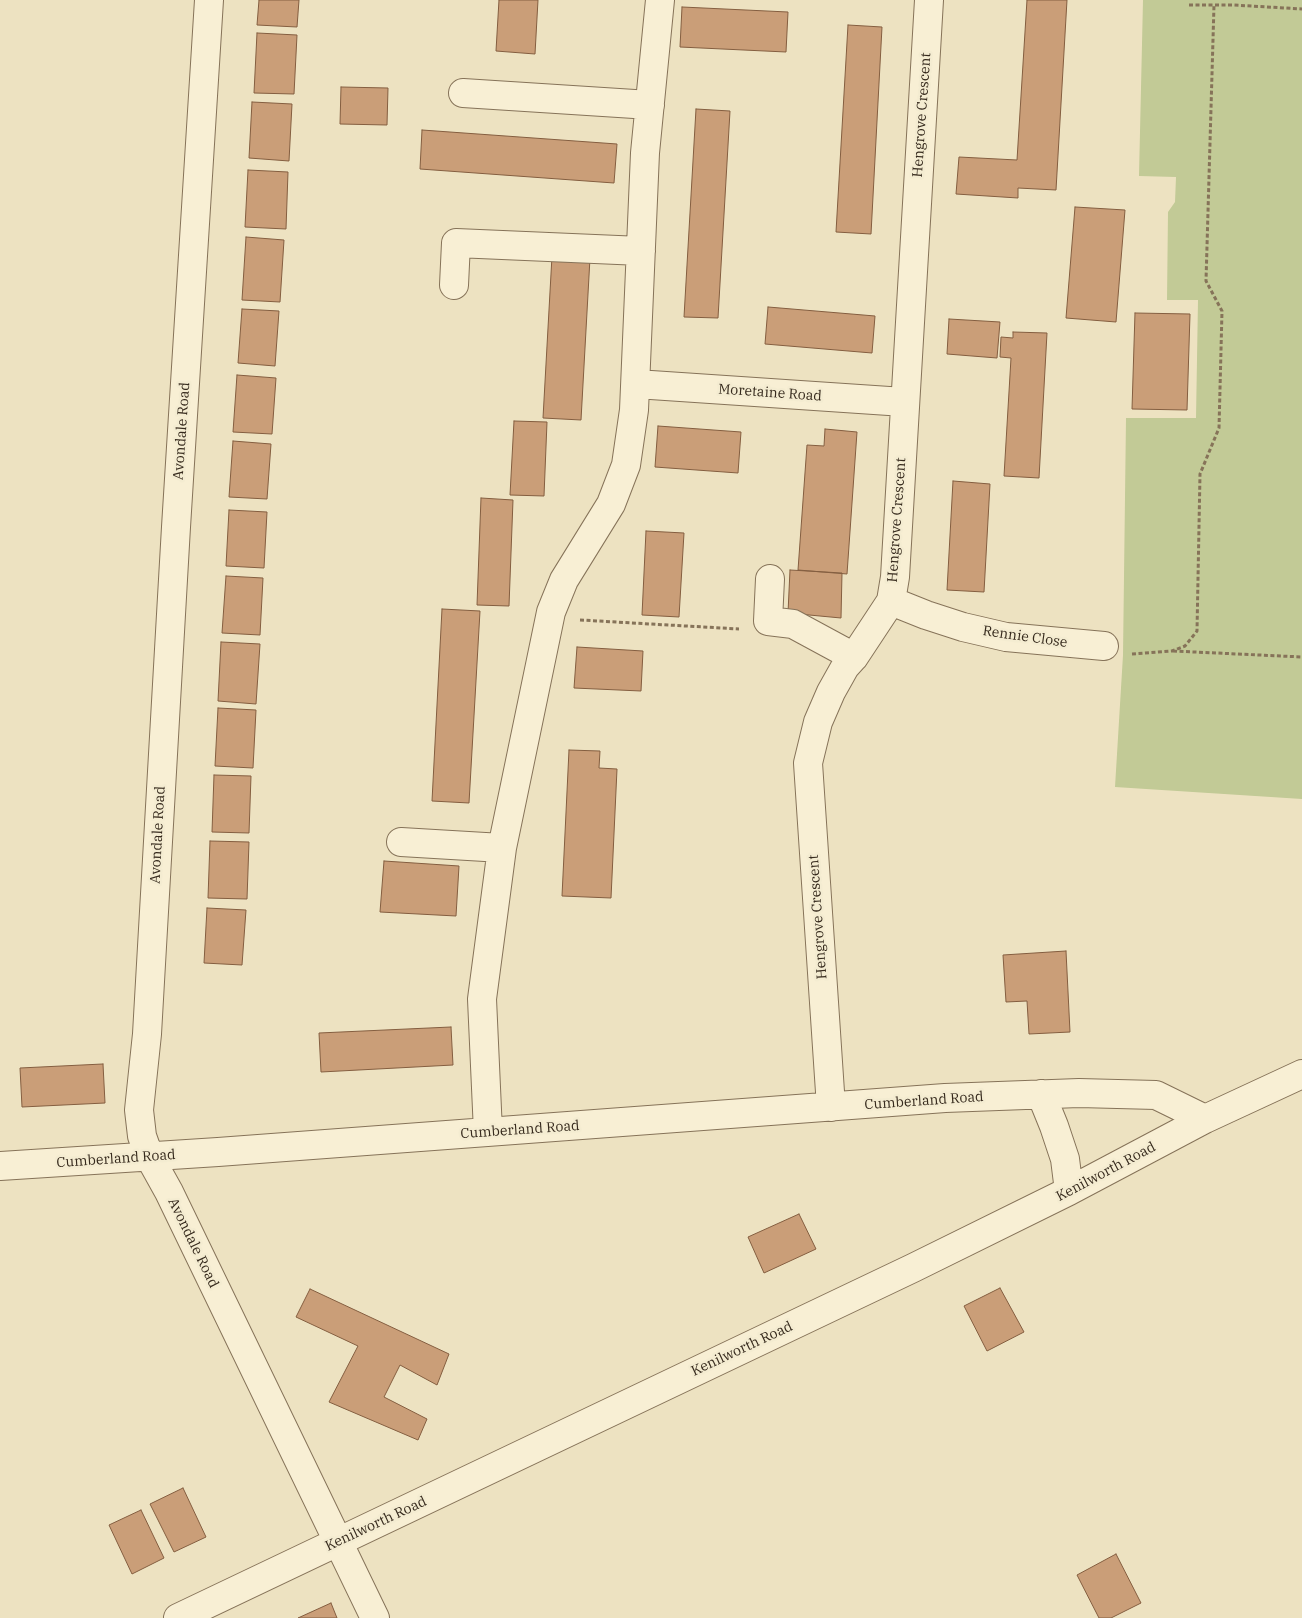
<!DOCTYPE html>
<style>
body{margin:0}
canvas{display:block;background:#ede2c1}
</style>
<canvas width="1302" height="1618"></canvas>
<script>
const g = document.querySelector('canvas').getContext('2d');
g.lineJoin = 'round';
function paint(path, color) { g.fillStyle = color; g.fill(path, 'evenodd'); }
const shape = rows => new Path2D(rows.map(r => 'M' + r).join(''));
function trace(path, color, width, dash) { g.strokeStyle = color; g.lineWidth = width; g.lineCap = dash ? 'butt' : 'round'; g.setLineDash(dash || []); g.stroke(path); }
function drawText(font, color, halo, rows, align = 'center') {
  g.font = font + ' "IBM Plex Serif",serif'; g.lineWidth = 5; g.setLineDash([]); g.textBaseline = 'middle'; g.strokeStyle = halo; g.fillStyle = color; for (const [text, x, y, turn = 0] of rows) {
    g.save(); g.translate(x, y); g.rotate((+turn || 0) * Math.PI / 180); g.textAlign = isNaN(turn) ? turn : align; if (halo) g.strokeText(text, 0, 0); g.fillText(text, 0, 0); g.restore();
  }
}
paint(shape([
 [1143,0,1302,0,1302,799,1115,787,1123,655,1126,418,1196,418,1198,300,1167,300,1168,212,1175,202,1176,177,1139,176]
]), '#c2ca96');
const building = shape([
 [259,0,299,0,297,27,257,25,259,0],
 [499,0,538,0,535,54,496,51,499,0],
 [1027,0,1067,0,1056,190,1018,188,1018,198,956,194,959,157,1017,160,1027,0],
 [682,7,788,12,786,52,680,47,682,7],
 [848,25,882,27,871,234,836,232,848,25],
 [257,33,297,35,294,94,254,93,257,33],
 [341,87,388,88,387,125,340,124,341,87],
 [252,102,292,104,289,161,249,158,252,102],
 [696,109,730,111,718,318,684,317,696,109],
 [422,130,617,144,614,183,420,169,422,130],
 [248,170,288,172,286,229,245,227,248,170],
 [1075,207,1125,210,1116,322,1066,318,1075,207],
 [246,237,284,240,280,302,242,300,246,237],
 [552,256,590,258,581,420,543,418,552,256],
 [768,307,875,316,872,353,765,344,768,307],
 [242,309,279,311,275,366,238,363,242,309],
 [1135,313,1190,314,1187,410,1132,409,1135,313],
 [949,319,1000,322,997,358,947,354,949,319],
 [1013,332,1047,333,1039,478,1004,476,1011,358,1000,357,1001,337,1013,338,1013,332],
 [237,375,276,378,272,434,233,432,237,375],
 [514,421,547,422,544,496,510,495,514,421],
 [658,426,741,432,738,473,655,467,658,426],
 [825,429,857,432,847,574,798,570,807,445,824,446,825,429],
 [233,441,271,444,267,499,229,497,233,441],
 [953,481,990,484,984,592,947,590,953,481],
 [481,498,513,500,509,606,477,605,481,498],
 [229,510,267,512,264,568,226,566,229,510],
 [646,531,684,533,679,617,642,615,646,531],
 [790,570,842,573,841,618,788,613,790,570],
 [226,576,263,578,260,635,222,633,226,576],
 [442,609,480,611,469,803,432,801,442,609],
 [221,642,260,644,256,704,218,701,221,642],
 [577,647,643,651,641,691,574,688,577,647],
 [218,708,256,710,253,768,215,766,218,708],
 [569,750,600,751,599,768,617,769,611,898,562,896,569,750],
 [214,775,251,776,249,833,212,832,214,775],
 [210,841,249,842,247,899,208,898,210,841],
 [384,861,459,866,456,916,380,912,384,861],
 [207,908,246,910,242,965,204,963,207,908],
 [1066,951,1070,1032,1029,1034,1027,1001,1006,1002,1003,955,1066,951],
 [451,1027,453,1065,321,1072,319,1033,451,1027],
 [103,1064,105,1103,22,1107,20,1068,103,1064],
 [799,1214,816,1249,764,1273,748,1237,799,1214],
 [1000,1288,1024,1332,987,1351,964,1306,1000,1288],
 [310,1289,449,1354,437,1385,400,1365,384,1397,427,1419,418,1440,329,1402,358,1346,296,1317,310,1289],
 [183,1488,206,1537,174,1552,150,1504,183,1488],
 [141,1510,164,1558,132,1574,109,1525,141,1510],
 [1116,1554,1141,1603,1111,1618,1099,1618,1077,1575,1116,1554],
 [331,1603,337,1618,298,1618,331,1603]
]);
paint(building, '#ca9e78');
trace(building, '#845e40', 1);
const minor = shape([
 [209,0,176,527,147,1034,139,1110,142,1136,149,1156,169,1192,375,1618],
 [463,93,650,105],
 [454,285,456,243,641,251],
 [636,384,904,402],
 [770,579,768,621,793,624,854,657],
 [891,601,926,615,963,627,1006,637,1104,646],
 [401,842,502,848],
 [1041,1094,1054,1126,1065,1159,1069,1191],
 [831,1107,808,763,818,722,831,692,845,667,854,657,891,601,895,577,929,0],
 [488,1132,482,999,502,848,551,612,564,580,611,504,626,465,634,410,645,153,660,0],
 [0,1166,218,1152,945,1098,1079,1093,1156,1095,1205,1119],
 [178,1618,913,1268,1069,1191,1205,1119,1302,1074]
]);
trace(minor, '#867359', 30);
trace(shape([
 [1189,5,1233,5,1302,9],
 [580,620,739,629],
 [1173,651,1302,657],
 [1132,654,1172,651,1185,646,1197,631,1200,474,1219,428,1222,311,1206,281,1214,5]
]), '#867359', 3, [4, 2.5]);
trace(minor, '#f8efd4', 28);
drawText('14px', '#362a1d', '#f4ecd1', [
 ["Hengrove Crescent",922,115,-86],
 ["Moretaine Road",770,393,4],
 ["Avondale Road",182,431,-86],
 ["Hengrove Crescent",897,520,-86],
 ["Rennie Close",1025,637,8],
 ["Avondale Road",158,835,-87],
 ["Hengrove Crescent",818,917,-94],
 ["Cumberland Road",924,1101,-4],
 ["Cumberland Road",520,1130,-4],
 ["Cumberland Road",116,1159,-4],
 ["Kenilworth Road",1106,1172,-28],
 ["Avondale Road",193,1243,64],
 ["Kenilworth Road",742,1349,-25],
 ["Kenilworth Road",376,1524,-25]
]);
</script>
